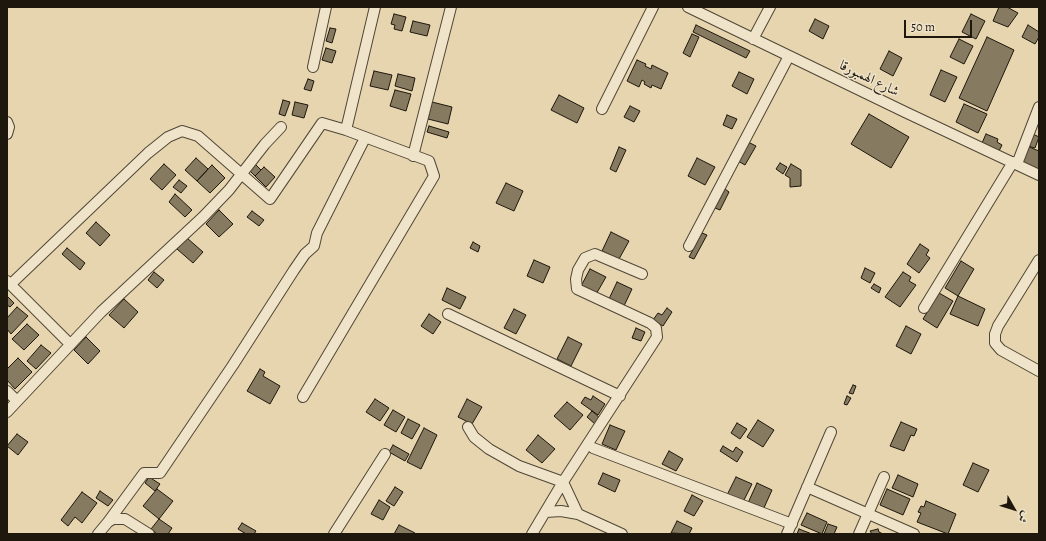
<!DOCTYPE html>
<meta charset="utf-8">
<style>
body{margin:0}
#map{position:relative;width:1046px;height:541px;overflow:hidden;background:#e6d5ae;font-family:Alegreya,Amiri,serif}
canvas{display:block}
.frame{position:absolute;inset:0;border:8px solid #1e170d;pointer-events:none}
.north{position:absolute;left:994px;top:489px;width:40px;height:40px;-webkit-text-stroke:3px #efe4ca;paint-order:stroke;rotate:129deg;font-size:11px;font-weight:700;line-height:16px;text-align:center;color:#1e170d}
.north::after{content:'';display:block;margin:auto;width:14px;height:18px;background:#1e170d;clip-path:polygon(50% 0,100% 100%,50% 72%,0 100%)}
.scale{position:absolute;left:904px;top:20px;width:68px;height:18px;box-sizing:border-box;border:2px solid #1e170d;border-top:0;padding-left:5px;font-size:12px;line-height:14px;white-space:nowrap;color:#1e170d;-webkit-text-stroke:3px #efe4ca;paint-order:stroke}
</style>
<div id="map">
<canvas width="1046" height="541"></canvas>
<div class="frame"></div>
<div class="north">ش</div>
<div class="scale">50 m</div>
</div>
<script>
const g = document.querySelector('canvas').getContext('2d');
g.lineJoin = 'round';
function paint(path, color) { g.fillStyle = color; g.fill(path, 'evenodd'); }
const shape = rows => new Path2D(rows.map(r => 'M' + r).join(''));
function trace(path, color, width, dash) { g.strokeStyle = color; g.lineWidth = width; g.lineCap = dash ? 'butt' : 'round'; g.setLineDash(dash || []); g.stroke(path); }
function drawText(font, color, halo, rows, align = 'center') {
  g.font = font + ' Alegreya,Amiri,serif'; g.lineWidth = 3; g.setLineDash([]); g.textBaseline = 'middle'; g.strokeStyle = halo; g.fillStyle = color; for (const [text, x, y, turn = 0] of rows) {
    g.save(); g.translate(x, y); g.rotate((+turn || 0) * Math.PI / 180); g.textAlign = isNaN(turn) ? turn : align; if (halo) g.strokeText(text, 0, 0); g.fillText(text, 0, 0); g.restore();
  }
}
const building = shape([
 [999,7,1007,7,1018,13,1008,27,993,21,999,7],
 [394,14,406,17,402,31,394,29,395,25,391,24,394,14],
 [971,14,985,21,976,39,962,32,971,14],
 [815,19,829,26,823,39,809,31,815,19],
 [413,21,430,25,427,36,410,32,413,21],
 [696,25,750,51,746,58,693,32,696,25],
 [1028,25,1039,32,1039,37,1035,44,1022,37,1028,25],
 [330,28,336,29,332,43,326,41,330,28],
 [692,34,699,37,690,57,683,53,692,34],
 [987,37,1014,50,987,111,959,98,987,37],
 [959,39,973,46,964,64,950,57,959,39],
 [326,48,336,51,332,63,322,60,326,48],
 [889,51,902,58,893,76,880,69,889,51],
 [637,60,646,64,645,66,651,69,652,65,668,73,661,89,652,85,651,88,644,84,645,82,642,80,639,87,627,81,637,60],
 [941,70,957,77,945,102,930,95,941,70],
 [374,71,392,75,388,90,370,86,374,71],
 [739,72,754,79,747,94,732,86,739,72],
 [398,74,415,78,412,91,395,86,398,74],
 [308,79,314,81,311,91,304,89,308,79],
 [395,90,411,94,406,111,390,106,395,90],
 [559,95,584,108,577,123,551,110,559,95],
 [283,100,290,102,285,116,279,114,283,100],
 [295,102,308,105,304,118,292,115,295,102],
 [432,102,452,107,448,124,428,119,432,102],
 [964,104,987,114,978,133,956,122,964,104],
 [630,106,640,111,634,122,624,117,630,106],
 [869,114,909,137,891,168,851,144,869,114],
 [727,115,737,119,732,129,723,125,727,115],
 [429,126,449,132,447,138,427,132,429,126],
 [986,134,998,139,997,142,1002,145,999,151,982,143,986,134],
 [1033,134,1039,137,1035,148,1028,146,1033,134],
 [748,142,756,146,745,165,738,161,748,142],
 [619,147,626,150,616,172,610,169,619,147],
 [1029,147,1039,151,1039,170,1022,163,1029,147],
 [196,158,208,169,197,181,185,170,196,158],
 [697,158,715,167,705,185,688,176,697,158],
 [780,163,787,167,783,174,776,169,780,163],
 [164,164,176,175,162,190,150,179,164,164],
 [255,164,261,170,255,176,249,170,255,164],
 [791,164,801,170,801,186,790,187,790,178,785,175,791,164],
 [212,165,225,178,210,193,197,181,212,165],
 [264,167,275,177,266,187,255,176,264,167],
 [179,180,187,186,181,193,173,187,179,180],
 [506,183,523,191,514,211,496,203,506,183],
 [725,189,729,192,720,210,715,208,725,189],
 [175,194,192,210,185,217,169,202,175,194],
 [219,210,233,224,219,237,206,224,219,210],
 [252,211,264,220,259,226,247,217,252,211],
 [96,222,110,235,100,246,86,233,96,222],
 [611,232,629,241,619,259,602,251,611,232],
 [702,233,707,235,694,259,689,257,702,233],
 [187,238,203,252,193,263,177,249,187,238],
 [473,242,480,246,478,252,470,248,473,242],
 [920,244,929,250,926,255,930,258,919,273,907,264,920,244],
 [67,248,85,263,80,270,62,254,67,248],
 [534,260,550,267,543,283,527,276,534,260],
 [961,261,974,269,958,296,945,288,961,261],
 [865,268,875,273,870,283,861,278,865,268],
 [590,269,606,277,595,296,580,288,590,269],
 [154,272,164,280,157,288,148,280,154,272],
 [903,272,911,277,909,281,916,285,900,307,885,297,903,272],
 [617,282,632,289,623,308,608,301,617,282],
 [874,284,881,288,879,293,871,288,874,284],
 [447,288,466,297,460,309,442,300,447,288],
 [939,293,953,301,937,328,923,319,939,293],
 [7,296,14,303,10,307,7,305,7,296],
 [958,296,985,309,978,326,950,314,958,296],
 [124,299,138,312,124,328,109,315,124,299],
 [17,307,28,316,11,334,7,329,7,318,17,307],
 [667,308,672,312,663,326,653,320,658,313,662,315,667,308],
 [514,309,526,315,516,334,504,328,514,309],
 [429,314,441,322,433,334,421,326,429,314],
 [27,324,39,335,24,350,12,339,27,324],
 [906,326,921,334,911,354,896,346,906,326],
 [636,328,645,332,641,341,632,338,636,328],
 [86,337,100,351,88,364,74,350,86,337],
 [568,337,582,344,571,366,557,359,568,337],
 [41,345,51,353,36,369,27,361,41,345],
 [18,358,32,372,15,389,7,380,7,369,18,358],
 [260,369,265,372,263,376,280,386,270,404,247,391,260,369],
 [853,385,856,386,853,394,849,393,853,385],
 [593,396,605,404,598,415,581,403,585,397,591,400,593,396],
 [847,396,851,398,847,405,844,404,847,396],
 [375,399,389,408,380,421,366,412,375,399],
 [467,399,482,407,472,424,458,417,467,399],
 [567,402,583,415,570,430,554,416,567,402],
 [393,410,405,417,396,432,384,425,393,410],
 [592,411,600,418,595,424,587,417,592,411],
 [408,419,420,425,412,439,401,433,408,419],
 [758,420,774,430,763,447,747,437,758,420],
 [901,422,917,429,914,436,911,435,904,451,890,446,901,422],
 [737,423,747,429,740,439,731,433,737,423],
 [610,425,625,431,616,450,602,444,610,425],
 [424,428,437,435,421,469,407,462,424,428],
 [17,434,28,442,18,455,7,446,17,434],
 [538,435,555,449,542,463,526,450,538,435],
 [393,445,409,454,405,461,389,452,393,445],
 [723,446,733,452,736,447,743,452,737,462,720,451,723,446],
 [669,451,683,459,676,471,662,464,669,451],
 [973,463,989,470,978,492,963,485,973,463],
 [603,473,620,480,615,492,598,484,603,473],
 [898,475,918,484,913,497,892,488,898,475],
 [149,477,160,484,155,491,145,483,149,477],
 [736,477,752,484,743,502,727,495,736,477],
 [757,483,772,490,763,510,748,503,757,483],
 [395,487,403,492,394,506,386,501,395,487],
 [157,489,173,501,159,519,143,506,157,489],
 [887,489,910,499,903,515,880,505,887,489],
 [100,491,113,500,108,506,96,498,100,491],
 [82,492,97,503,82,523,75,517,68,526,61,520,82,492],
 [692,495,703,501,694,516,684,511,692,495],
 [379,500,390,507,383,520,371,514,379,500],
 [926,501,956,514,948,534,917,522,921,513,918,512,921,506,924,507,926,501],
 [807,513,827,522,822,534,801,525,807,513],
 [159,519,172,528,168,534,157,534,151,529,159,519],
 [677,521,692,528,689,534,671,533,677,521],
 [242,523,256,531,254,534,246,534,238,529,242,523],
 [828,524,837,527,834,534,824,534,828,524],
 [399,525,415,533,415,534,394,534,399,525],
 [799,529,812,534,797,534,799,529],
 [878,529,879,532,883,534,872,534,870,531,878,529]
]);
paint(building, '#867a61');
trace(building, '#1e170d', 1);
const minor = shape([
 [688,7,905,112,1039,175],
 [753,39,770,7],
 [313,67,326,7],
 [602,109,653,7],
 [7,122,9,127,7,134],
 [413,156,451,7],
 [1017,164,1039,107],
 [689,246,789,56],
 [1039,260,998,326,995,334,995,343,1001,350,1039,371],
 [7,281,70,344],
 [11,284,148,153,168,137,182,131,198,136,270,199,322,123,346,130,375,7],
 [924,308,1013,162],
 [448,314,620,396],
 [7,391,17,401],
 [303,397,434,176,429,161,346,130],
 [7,412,101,312,203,217,229,190,265,144,281,127],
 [468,427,474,437,489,449,519,466,563,482,578,514],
 [593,448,792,524],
 [807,487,914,534],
 [546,512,561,511,578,514,622,534],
 [108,522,144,473,160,473,233,365,294,270,305,254,314,246,317,233,365,138],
 [98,534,108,522,113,519,125,519,149,534],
 [334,534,385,454],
 [532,534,563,482,657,337,656,328,650,323,577,289,576,279,578,270,585,258,595,254,642,274],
 [787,534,831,432],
 [859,534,884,477]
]);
trace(minor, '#504635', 12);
trace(minor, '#efe4ca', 10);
drawText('14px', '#1e170d', '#efe4ca', [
 ["شارع الهمبورقا",869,79,26]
]);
</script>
